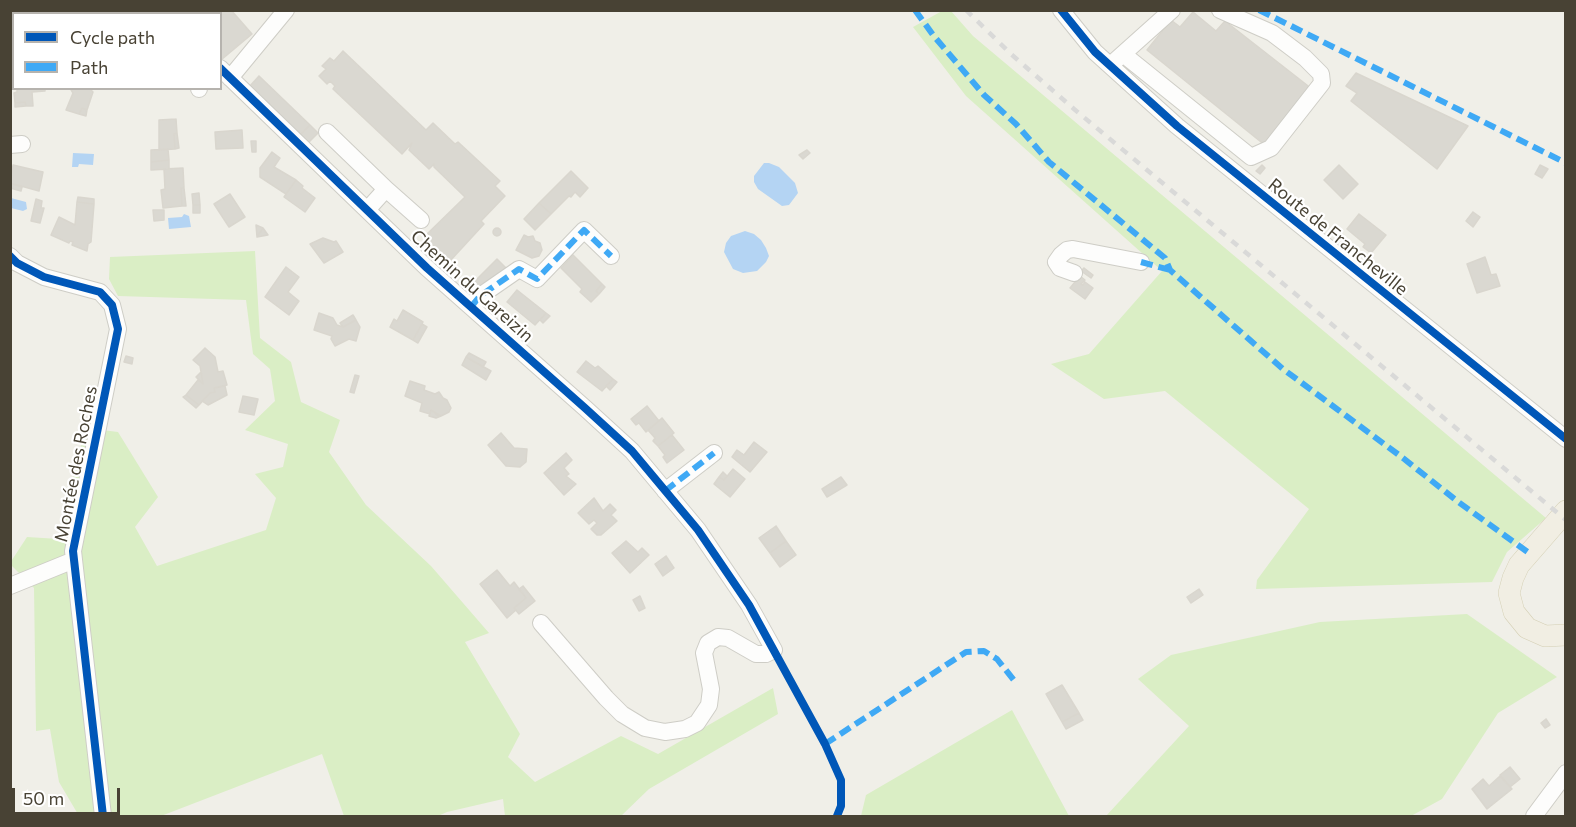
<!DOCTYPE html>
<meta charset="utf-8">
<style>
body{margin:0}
#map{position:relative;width:1576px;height:827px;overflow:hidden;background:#f0efe8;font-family:Commissioner,sans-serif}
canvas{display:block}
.frame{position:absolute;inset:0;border:12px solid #484234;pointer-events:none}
.legend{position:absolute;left:12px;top:12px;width:210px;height:78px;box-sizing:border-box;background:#fff;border:2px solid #b6b3ae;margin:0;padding:8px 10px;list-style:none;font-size:18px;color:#484234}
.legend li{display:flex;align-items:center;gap:12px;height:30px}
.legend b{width:30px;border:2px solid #b6b3ae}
.scale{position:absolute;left:12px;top:788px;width:108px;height:27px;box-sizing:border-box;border:3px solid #484234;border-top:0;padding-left:8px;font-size:18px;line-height:21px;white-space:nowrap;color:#484234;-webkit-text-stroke:4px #fff;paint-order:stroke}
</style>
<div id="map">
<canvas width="1576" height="827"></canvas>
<div class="frame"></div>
<ul class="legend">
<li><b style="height:8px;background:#0057b8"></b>Cycle path</li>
<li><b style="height:8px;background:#3fa9f5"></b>Path</li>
</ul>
<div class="scale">50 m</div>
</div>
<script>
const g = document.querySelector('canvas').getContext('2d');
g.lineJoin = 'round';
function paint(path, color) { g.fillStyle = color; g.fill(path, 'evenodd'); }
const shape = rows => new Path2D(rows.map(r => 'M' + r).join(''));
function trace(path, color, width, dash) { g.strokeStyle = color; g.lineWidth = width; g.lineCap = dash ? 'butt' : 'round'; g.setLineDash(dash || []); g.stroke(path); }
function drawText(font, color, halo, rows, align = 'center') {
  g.font = font + ' Commissioner,sans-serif'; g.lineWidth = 4.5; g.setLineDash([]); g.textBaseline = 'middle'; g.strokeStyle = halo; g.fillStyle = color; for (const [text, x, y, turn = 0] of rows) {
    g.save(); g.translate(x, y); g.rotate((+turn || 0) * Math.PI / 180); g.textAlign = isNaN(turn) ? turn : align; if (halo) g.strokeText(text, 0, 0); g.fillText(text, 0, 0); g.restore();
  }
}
paint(shape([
 [942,11,951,11,973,36,1546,518,1507,552,1492,582,1256,589,1257,580,1309,509,1165,391,1104,399,1051,364,1089,354,1162,271,966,96,913,27],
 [255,251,260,338,291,362,301,402,340,420,329,452,366,505,431,566,489,633,465,642,520,734,508,757,535,782,621,736,658,754,773,688,778,714,649,789,621,816,505,816,503,799,447,812,438,816,344,816,322,754,161,816,79,816,59,782,50,729,36,731,34,588,11,565,10,563,27,537,59,539,63,514,86,428,118,432,158,497,135,527,157,566,266,530,276,498,255,474,283,467,288,444,245,430,275,401,270,369,253,354,246,300,118,296,109,279,110,257],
 [1467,614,1557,677,1498,713,1442,799,1411,816,1106,816,1189,726,1138,679,1171,655,1320,622],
 [1012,710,1069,816,861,816,866,795]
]), '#daeec5');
paint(shape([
 [73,153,94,154,93,165,79,164,78,167,72,167],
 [764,163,769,163,779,167,795,183,798,193,789,205,782,206,758,189,754,182,754,176],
 [11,198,26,202,27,209,23,211,11,208],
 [184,214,189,216,191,227,169,229,168,218,182,217],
 [745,231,754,234,761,240,766,248,769,256,766,262,757,271,743,273,733,269,724,252,726,243,731,236]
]), '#b4d4f3');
const building = shape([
 [118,10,128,10,128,14,107,14,118,13,118,10],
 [137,10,154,10,158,14,136,13,137,10],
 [170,10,193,10,189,14,173,14,170,10],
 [223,10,231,10,252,34,221,60,220,14,223,10],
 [1193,12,1216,31,1225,21,1312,89,1266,146,1147,50,1171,20,1180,27,1193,12],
 [10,24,14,24,14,36,10,37,10,24],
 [343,51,426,130,433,123,455,144,458,142,500,181,495,186,505,196,481,221,484,224,450,261,424,237,465,197,434,167,434,164,429,169,409,150,412,143,402,154,333,89,335,86,330,81,327,84,319,76,326,69,322,66,330,58,334,61,343,51],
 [1356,73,1468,126,1437,169,1351,101,1357,93,1346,86,1356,73],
 [259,76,310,125,300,135,249,87,259,76],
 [17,88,45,88,45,91,32,92,33,106,26,106,25,102,15,103,14,93,17,92,17,88],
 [70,88,89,88,93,92,87,110,82,108,79,114,66,110,73,93,70,88],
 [25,102,26,106,15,107,15,103,25,102],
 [82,108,87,110,86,116,79,114,82,108],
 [176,119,177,133,174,134,175,149,159,150,159,120,176,119],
 [310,125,318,133,308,143,300,135,310,125],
 [242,130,243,148,216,149,215,132,242,130],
 [177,133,179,148,175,149,174,134,177,133],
 [251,141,256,141,256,152,252,152,251,141],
 [168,149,169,160,151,162,151,150,168,149],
 [807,150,810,153,803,159,799,155,807,150],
 [272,152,280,158,274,167,296,180,286,194,260,177,260,168,272,152],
 [169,160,169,169,151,170,151,162,169,160],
 [13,165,43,172,39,191,10,183,13,165],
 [1262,165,1265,168,1260,174,1256,171,1262,165],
 [1339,165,1358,184,1343,199,1324,180,1339,165],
 [1540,165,1548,169,1542,178,1535,174,1540,165],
 [183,168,184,188,181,188,182,206,163,208,161,190,165,189,164,169,183,168],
 [571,171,588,188,580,197,575,192,571,197,569,196,551,214,539,203,571,171],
 [296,180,303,186,302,188,315,198,305,212,284,197,296,180],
 [10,183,22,187,21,191,10,188,10,183],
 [181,188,184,188,186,206,182,206,181,188],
 [199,193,200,205,193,205,192,194,199,193],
 [230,194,245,217,229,227,214,204,230,194],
 [78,197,94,199,94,204,77,202,78,197],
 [36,199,42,201,41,208,44,208,40,223,31,221,36,199],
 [77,202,94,204,91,242,88,244,87,251,72,245,73,242,70,241,69,243,51,235,59,217,75,225,77,202],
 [539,203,551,214,535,230,524,219,539,203],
 [193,205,200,205,200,213,193,213,193,205],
 [153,210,164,210,164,220,154,221,153,210],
 [1473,212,1480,217,1473,227,1466,221,1473,212],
 [1359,214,1386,235,1371,253,1363,247,1365,244,1347,229,1359,214],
 [256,225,263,228,257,237,256,225],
 [263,228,268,235,257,237,263,228],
 '493 232a4 4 0 1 1 8 0a4 4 0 1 1-8 0Z',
 [524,235,528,237,533,236,535,241,540,243,542,250,539,256,532,258,516,250,524,235],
 [323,238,334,242,336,241,343,252,324,263,310,244,323,238],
 [573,255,602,284,596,291,599,294,591,302,580,292,582,289,561,268,573,255],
 [1485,257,1491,275,1496,274,1500,286,1477,293,1467,264,1485,257],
 [497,259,507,269,478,293,471,285,497,259],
 [286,267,299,277,288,292,299,301,289,315,265,297,286,267],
 [1084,268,1093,275,1091,278,1081,271,1084,268],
 [1080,276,1085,280,1081,284,1083,285,1085,282,1093,288,1085,299,1070,288,1080,276],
 [602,284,605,287,599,294,596,291,602,284],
 [517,290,546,313,535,325,507,302,517,290],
 [403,310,423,322,413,340,390,327,394,319,397,321,403,310],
 [319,313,333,318,337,325,343,327,356,320,360,327,356,341,349,339,335,346,331,339,332,336,314,330,319,313],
 [546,313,550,316,543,323,540,320,546,313],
 [353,315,356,320,343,327,340,323,353,315],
 [422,324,427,327,418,343,413,340,422,324],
 [205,348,215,357,218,372,223,371,227,385,214,388,215,392,210,393,199,405,186,395,198,380,203,384,200,366,193,360,205,348],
 [469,353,486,362,483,367,466,357,469,353],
 [126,356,133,358,132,364,124,362,126,356],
 [466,357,491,371,486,380,462,365,466,357],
 [586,361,595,368,598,366,613,379,602,391,577,372,586,361],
 [201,372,203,384,196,377,201,372],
 [355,375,359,376,354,393,350,392,355,375],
 [613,379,617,382,610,390,606,386,613,379],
 [410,381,425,386,424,390,435,394,439,392,443,398,447,400,451,408,449,412,441,416,431,410,430,414,420,411,422,403,405,396,410,381],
 [225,386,227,395,208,405,202,401,210,393,215,392,214,388,225,386],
 [186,395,199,405,196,408,183,397,186,395],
 [243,396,258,399,254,415,239,412,243,396],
 [647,406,659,421,646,432,639,423,636,425,631,419,647,406],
 [431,410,437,415,441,416,436,418,429,416,431,410],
 [662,418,674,433,658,446,653,441,655,438,648,430,662,418],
 [501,433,514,448,527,449,526,462,520,467,506,466,488,445,501,433],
 [672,435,684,450,667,463,663,457,665,455,658,446,672,435],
 [754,442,767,452,750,472,732,457,737,450,744,455,754,442],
 [566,453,572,460,564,468,569,474,566,476,576,484,564,495,544,473,566,453],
 [733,469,745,479,730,497,714,484,719,477,724,480,733,469],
 [723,472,727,476,724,480,719,477,723,472],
 [841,477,847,485,827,497,822,489,841,477],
 [594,498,603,511,610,504,616,510,611,515,617,521,601,535,597,535,591,529,597,523,594,520,589,524,578,513,594,498],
 [776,526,786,541,770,553,759,538,776,526],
 [626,541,638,552,642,548,649,555,630,573,612,553,626,541],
 [786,541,796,555,780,567,770,553,786,541],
 [666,556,674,568,663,576,655,564,666,556],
 [497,570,510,586,514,582,526,598,514,608,516,610,507,618,480,584,497,570],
 [523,586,535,601,519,614,514,608,526,598,519,589,523,586],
 [1199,589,1203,595,1191,603,1187,597,1199,589],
 [640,596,645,608,639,611,633,600,640,596],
 [1062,685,1079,713,1062,722,1046,694,1062,685],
 [1079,713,1083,720,1066,729,1062,722,1079,713],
 [1546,719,1550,725,1545,728,1541,723,1546,719],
 [1510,767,1520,779,1510,787,1500,775,1510,767],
 [1500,776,1512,789,1487,809,1472,789,1483,779,1489,786,1500,776]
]);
paint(building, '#dad8d1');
trace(building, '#d9d6ce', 1.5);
const minor = shape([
 [161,10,164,14],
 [1061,10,1095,52,1177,126,1566,439],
 [1123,54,1251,157,1271,148,1322,83,1321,74,1305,58,1272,33,1220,10],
 [1115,61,1172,10],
 [220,68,427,268,585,408,632,451,698,530,749,605,774,650,766,654,756,654,728,638,718,637,708,643,704,653,711,689,709,705,697,723,685,729,665,732,645,728,622,714,606,698,541,623],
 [230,78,286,10],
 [199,88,199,89],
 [327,132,386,189,367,210],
 [10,145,22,144],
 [386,189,421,220],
 [10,256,17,263,44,277,100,292,112,305,118,329,73,551,103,816],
 [1074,273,1060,268,1056,262,1061,255,1067,250,1073,249,1141,262],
 [471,307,480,296,519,269,537,279,584,230,611,256],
 [665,491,714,453],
 [10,586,74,560],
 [1534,816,1566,773]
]);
const major = shape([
 [1566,511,1519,565,1513,578,1509,593,1514,612,1527,628,1545,636,1566,635]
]);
trace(minor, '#cecdc6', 18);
trace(major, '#d4cfb4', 22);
trace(minor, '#fdfdfc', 16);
trace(major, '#f1eee3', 21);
trace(shape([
 [966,10,1011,54,1074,109,1566,520]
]), '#d9d9d8', 4.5, [8, 8]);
trace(shape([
 [161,10,164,14],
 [915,10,933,35,984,95,1016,124,1049,162,1165,258,1170,270,1283,369,1403,458,1457,501,1529,553],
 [1259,10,1566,163],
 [1141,262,1170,270],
 [471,307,480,296,519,269,537,279,584,230,611,256],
 [665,491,714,453],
 [825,744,966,652,984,651,997,659,1017,684]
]), '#3fa9f5', 6, [12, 6]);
trace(shape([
 [1061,10,1095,52,1177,126,1566,439],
 [220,68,427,268,585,408,632,451,698,530,749,605,825,744,841,780,841,806,837,816],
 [10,256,17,263,44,277,100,292,112,305,118,329,73,551,103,816]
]), '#0057b8', 8);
drawText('18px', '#484234', '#fff', [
 ["Route de Francheville",1338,237,39],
 ["Chemin du Gareizin",472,286,42],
 ["Montée des Roches",76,464,-79]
]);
</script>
